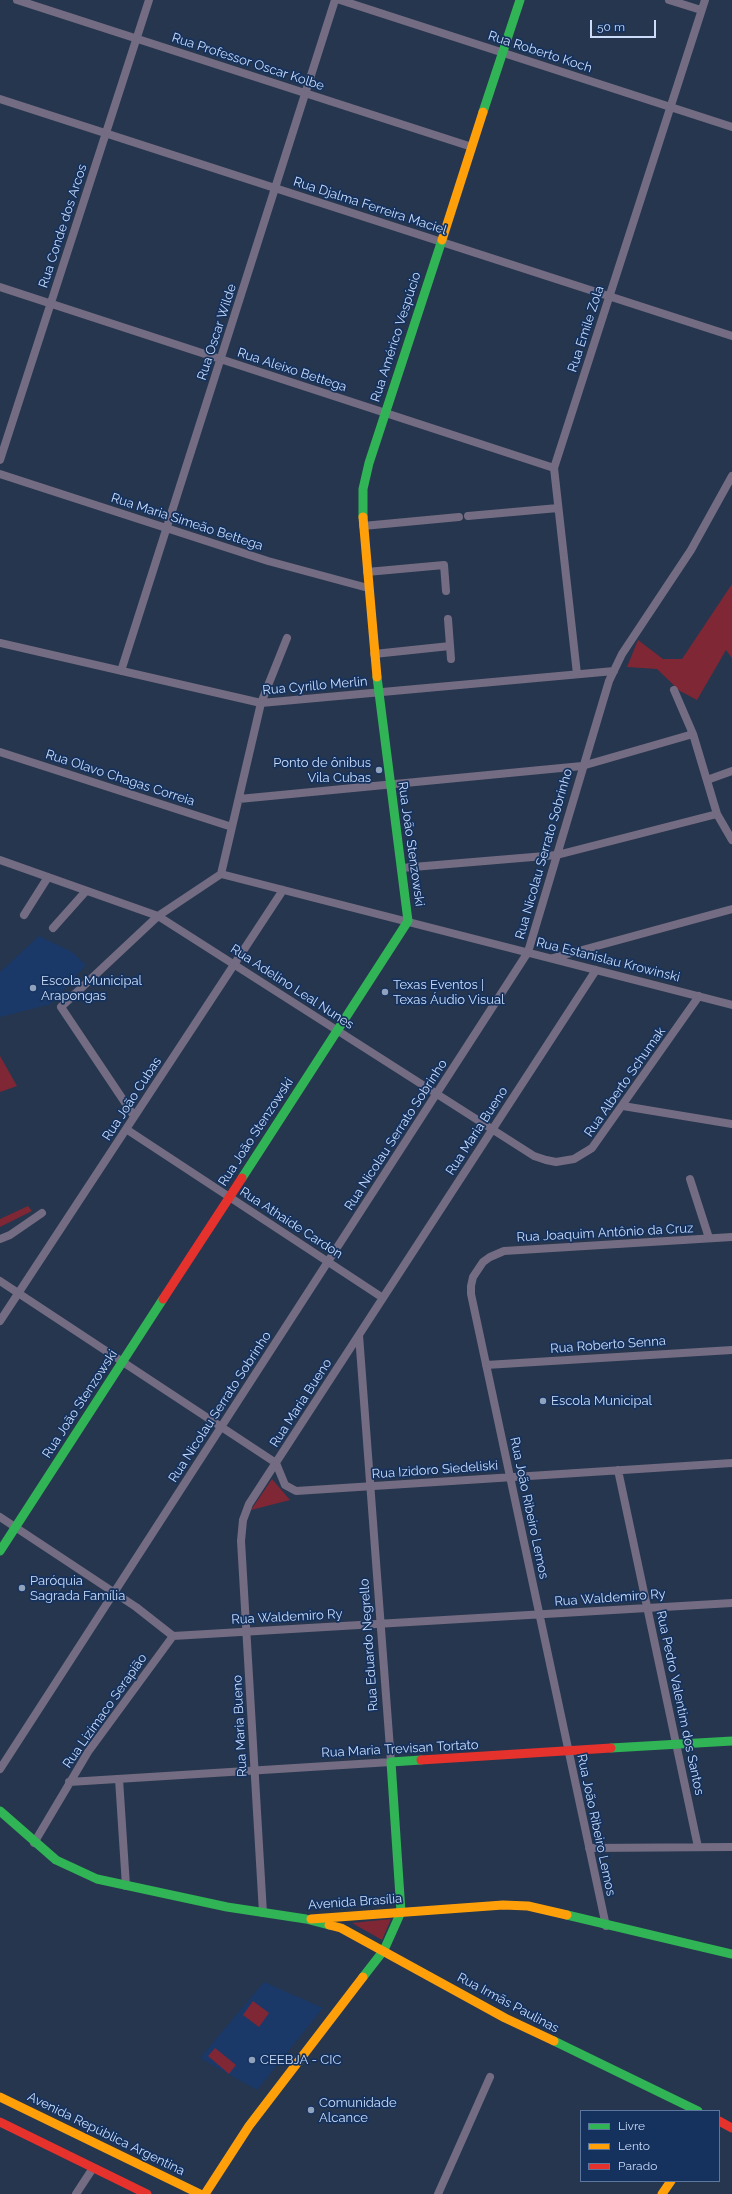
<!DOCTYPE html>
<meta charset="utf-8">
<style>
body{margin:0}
#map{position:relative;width:732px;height:2194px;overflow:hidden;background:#26364e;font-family:Raleway,sans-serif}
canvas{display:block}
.legend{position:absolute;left:580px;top:2110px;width:140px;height:72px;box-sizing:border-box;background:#15325f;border:1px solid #5d769d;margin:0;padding:5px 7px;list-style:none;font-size:12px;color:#cadcf9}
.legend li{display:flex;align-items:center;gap:8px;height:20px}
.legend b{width:20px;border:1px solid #5d769d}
.scale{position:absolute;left:590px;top:20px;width:66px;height:18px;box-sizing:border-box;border:2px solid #cadcf9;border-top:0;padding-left:5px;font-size:12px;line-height:14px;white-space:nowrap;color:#cadcf9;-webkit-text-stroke:3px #15325f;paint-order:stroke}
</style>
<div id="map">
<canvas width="732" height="2194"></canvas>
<ul class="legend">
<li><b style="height:5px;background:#30b455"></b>Livre</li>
<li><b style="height:5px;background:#ff9f0a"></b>Lento</li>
<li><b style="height:5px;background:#e5322d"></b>Parado</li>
</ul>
<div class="scale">50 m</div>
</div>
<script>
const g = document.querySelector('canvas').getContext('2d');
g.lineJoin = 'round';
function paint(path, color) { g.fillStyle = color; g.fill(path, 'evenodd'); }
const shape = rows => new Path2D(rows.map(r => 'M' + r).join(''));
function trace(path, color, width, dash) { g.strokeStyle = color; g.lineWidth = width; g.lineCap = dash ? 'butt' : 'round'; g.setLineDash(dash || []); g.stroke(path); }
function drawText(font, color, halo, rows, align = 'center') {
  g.font = font + ' Raleway,sans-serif'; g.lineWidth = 3.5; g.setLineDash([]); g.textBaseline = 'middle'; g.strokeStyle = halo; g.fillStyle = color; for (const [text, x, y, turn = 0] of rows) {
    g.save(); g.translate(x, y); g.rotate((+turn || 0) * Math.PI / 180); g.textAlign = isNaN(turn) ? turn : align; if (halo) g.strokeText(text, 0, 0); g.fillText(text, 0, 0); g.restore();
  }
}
paint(shape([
 [39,936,72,952,86,965,51,1004,0,1017,0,972],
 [264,1982,323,2008,257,2090,200,2058]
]), '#1a3968');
paint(shape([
 [732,584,732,658,726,650,697,700,680,691,657,669,627,667,638,640,663,659,682,659],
 [0,1056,17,1086,0,1092],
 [28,1206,32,1211,0,1227,0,1219],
 [272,1479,290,1500,251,1510],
 [391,1919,382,1940,352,1923],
 [253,2001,269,2013,259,2027,243,2015],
 [215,2048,236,2065,229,2074,208,2056]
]), '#7f2735');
trace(shape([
 [17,0,472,147],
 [340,0,732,127],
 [669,0,701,10],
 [0,99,732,336],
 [0,287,554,468],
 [0,460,149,0],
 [0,474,268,561,368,588],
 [468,516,558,508],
 [363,526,459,517],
 [367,572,444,565,446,591],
 [448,619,451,659],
 [0,643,261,703,614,671],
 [374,654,450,646],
 [121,671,335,0],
 [577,674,554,468,705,0],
 [674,690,693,734,717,814,732,840],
 [0,752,232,827],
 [707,780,732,771],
 [239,799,582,766,693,734],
 [0,860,158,916,534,1156,546,1160,556,1162,574,1159,592,1148,699,996],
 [401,868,557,855,717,814],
 [221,874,732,1005],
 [24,915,48,877],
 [53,928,86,891],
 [553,958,732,909],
 [623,1106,732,1124],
 [134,1116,61,1007,158,916,221,874,261,703,287,638],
 [126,1129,383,1298],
 [690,1179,709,1238],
 [0,1239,10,1235,42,1213],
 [0,1281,276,1463,285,1485,296,1491,732,1463],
 [0,1321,283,890],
 [486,1365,732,1350],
 [618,1470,698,1847],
 [0,1517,136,1607,173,1636,732,1603],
 [0,1769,528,952,609,681,622,654,691,550,732,476],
 [119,1779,126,1886],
 [69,1782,391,1762,359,1335],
 [34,1843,88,1752,173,1636],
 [589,1848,732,1847],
 [263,1913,241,1541,243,1520,249,1504,596,970],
 [606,1926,471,1294,471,1286,473,1277,483,1262,490,1257,504,1251,732,1237],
 [76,2194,93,2168],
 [438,2194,490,2077]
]), '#736c82', 8);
trace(shape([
 [483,112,520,0],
 [363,517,363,489,369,463,442,240],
 [242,1178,408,921,377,677],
 [0,1551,163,1299],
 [611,1748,732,1741],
 [0,1811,56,1860,97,1879,227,1907,306,1919,329,1925],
 [567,1915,732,1954],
 [363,1977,384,1950,401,1912,391,1762,421,1760],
 [554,2041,698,2111]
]), '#30b455', 9);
trace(shape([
 [442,240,483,112],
 [363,517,377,677],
 [311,1919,503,1905,528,1906,567,1915],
 [329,1925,341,1928,505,2018,554,2041],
 [0,2097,200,2194],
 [205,2194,249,2126,363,1977],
 [662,2194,671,2181]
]), '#ff9f0a', 9);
trace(shape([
 [163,1299,242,1178],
 [421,1760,611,1748],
 [719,2121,732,2128],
 [0,2122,147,2194]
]), '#e5322d', 9);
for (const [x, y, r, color] of [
 [379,770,4,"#91a2bd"],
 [33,988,4,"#91a2bd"],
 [385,992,4,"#91a2bd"],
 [543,1401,4,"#91a2bd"],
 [22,1588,4,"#91a2bd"],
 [252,2060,4,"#91a2bd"],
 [311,2110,4,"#91a2bd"]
]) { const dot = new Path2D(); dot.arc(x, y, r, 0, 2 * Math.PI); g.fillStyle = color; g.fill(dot); trace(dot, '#15325f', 1.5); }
drawText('13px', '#cadcf9', '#15325f', [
 ["Rua Roberto Koch",540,52,18],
 ["Rua Professor Oscar Kolbe",248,62,18],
 ["Rua Djalma Ferreira Maciel",370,206,18],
 ["Rua Conde dos Arcos",63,226,-72],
 ["Rua Emile Zola",586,329,-72],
 ["Rua Oscar Wilde",217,332,-72],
 ["Rua Américo Vespúcio",396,337,-72],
 ["Rua Aleixo Bettega",292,370,18],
 ["Rua Maria Simeão Bettega",187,522,18],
 ["Rua Cyrillo Merlin",315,686,-5],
 ["Rua Olavo Chagas Correia",120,778,18],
 ["Rua João Stenzowski",411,844,82],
 ["Rua Nicolau Serrato Sobrinho",544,854,-74],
 ["Rua Estanislau Krowinski",608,960,14],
 ["Rua Adelino Leal Nunes",292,987,33],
 ["Rua Alberto Schumak",625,1082,-55],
 ["Rua João Cubas",132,1099,-57],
 ["Rua Maria Bueno",477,1131,-57],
 ["Rua João Stenzowski",256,1132,-57],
 ["Rua Nicolau Serrato Sobrinho",396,1135,-57],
 ["Rua Athaíde Cardon",291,1223,33],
 ["Rua Joaquim Antônio da Cruz",605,1233,-3],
 ["Rua Roberto Senna",608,1345,-4],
 ["Rua Maria Bueno",301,1403,-57],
 ["Rua João Stenzowski",80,1404,-57],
 ["Rua Nicolau Serrato Sobrinho",220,1407,-57],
 ["Rua Izidoro Siedeliski",435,1470,-4],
 ["Rua João Ribeiro Lemos",529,1508,78],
 ["Rua Waldemiro Ry",610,1598,-4],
 ["Rua Waldemiro Ry",287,1617,-3],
 ["Rua Eduardo Negrello",369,1645,-94],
 ["Rua Pedro Valentim dos Santos",680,1703,78],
 ["Rua Lizímaco Serapião",105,1711,-55],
 ["Rua Maria Bueno",240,1726,-93],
 ["Rua Maria Trevisan Tortato",400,1749,-3],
 ["Rua João Ribeiro Lemos",596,1825,78],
 ["Avenida Brasília",355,1902,-4],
 ["Rua Irmãs Paulinas",508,2003,28],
 ["Avenida República Argentina",106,2134,26]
]);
drawText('13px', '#cadcf9', '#15325f', [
 ["Ponto de ônibus",371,763,"right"],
 ["Vila Cubas",371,778,"right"],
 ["Escola Municipal",41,981],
 ["Arapongas",41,996],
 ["Texas Eventos |",393,985],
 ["Texas Áudio Visual",393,1000],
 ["Escola Municipal",551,1401],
 ["Paróquia",30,1581],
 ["Sagrada Família",30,1596],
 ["CEEBJA - CIC",260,2060],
 ["Comunidade",319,2103],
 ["Alcance",319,2118]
], 'left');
</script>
